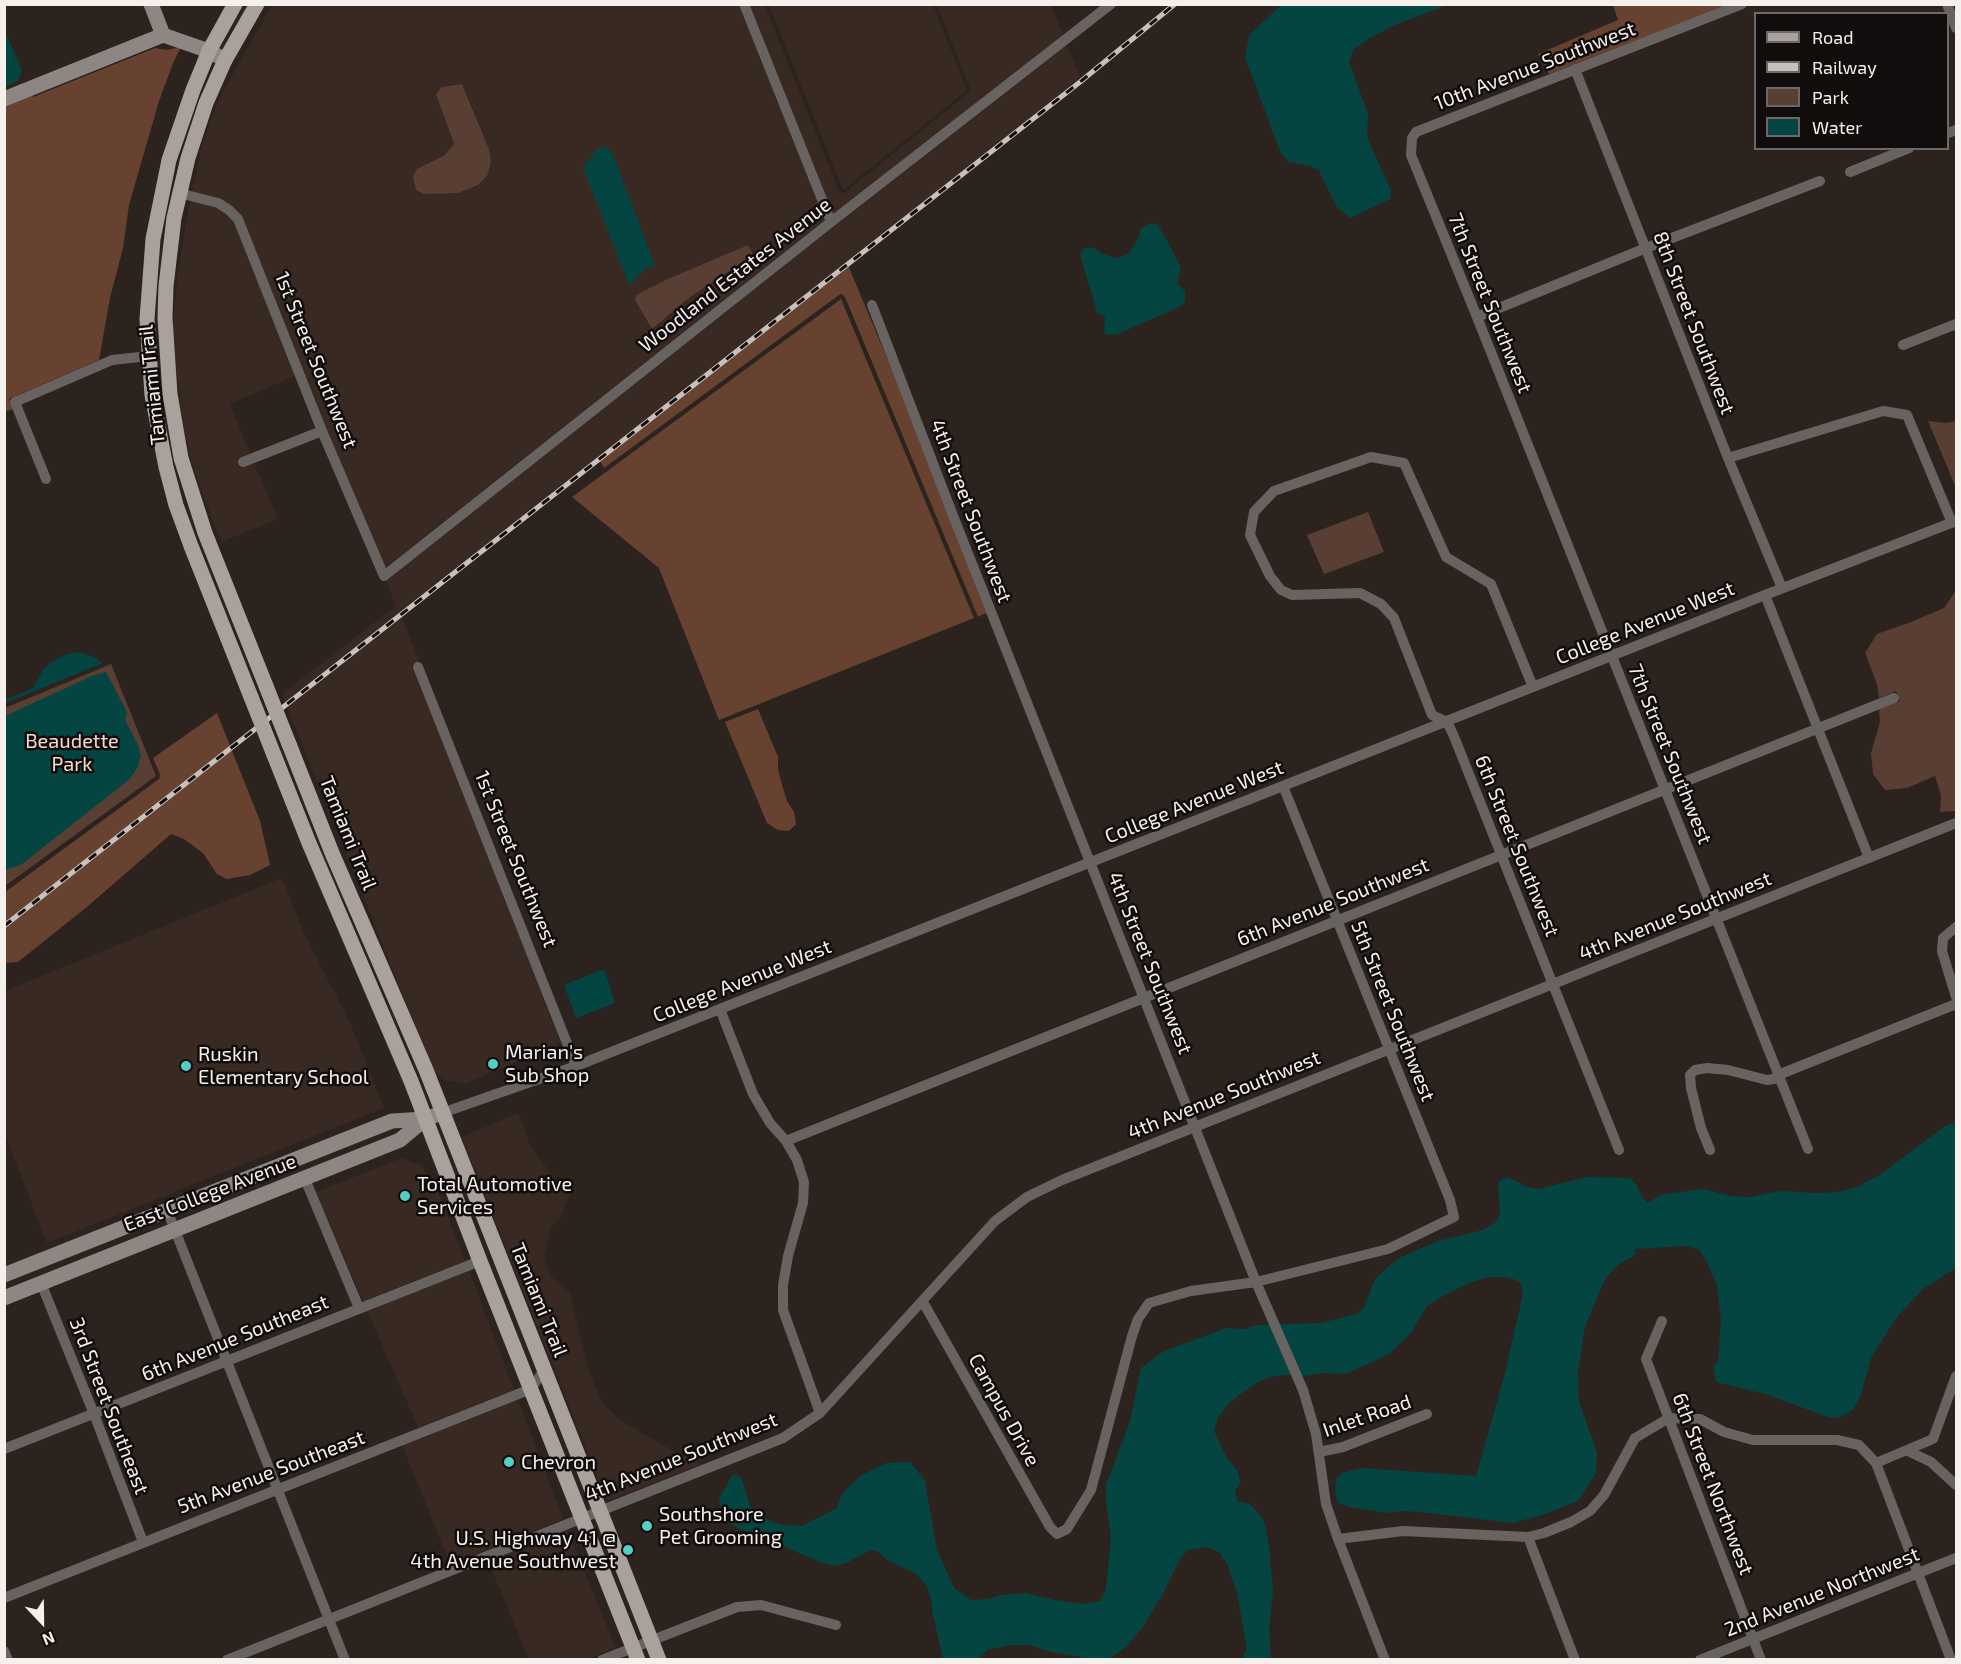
<!DOCTYPE html>
<style>
body{margin:0}
#map{position:relative;width:1961px;height:1664px;overflow:hidden;background:#2c231f;font-family:"Exo 2",sans-serif}
canvas{display:block}
.frame{position:absolute;inset:0;border:6px solid #f6f0ed;pointer-events:none}
.legend{position:absolute;left:1754px;top:12px;width:195px;height:138px;box-sizing:border-box;background:#110d0c;border:2px solid #6d6866;margin:0;padding:8px 10px;list-style:none;font-size:18px;color:#f6f0ed}
.legend li{display:flex;align-items:center;gap:12px;height:30px}
.legend b{width:30px;border:2px solid #6d6866}
.north{position:absolute;left:12px;top:1592px;width:60px;height:60px;-webkit-text-stroke:4px #110d0c;paint-order:stroke;rotate:158deg;font-size:16px;font-weight:700;line-height:24px;text-align:center;color:#f6f0ed}
.north::after{content:'';display:block;margin:auto;width:21px;height:27px;background:#f6f0ed;clip-path:polygon(50% 0,100% 100%,50% 72%,0 100%)}
</style>
<div id="map">
<canvas width="1961" height="1664"></canvas>
<div class="frame"></div>
<ul class="legend">
<li><b style="height:8px;background:#aaa19d"></b>Road</li>
<li><b style="height:8px;background:#c7c0bd"></b>Railway</li>
<li><b style="height:16px;background:#583e33"></b>Park</li>
<li><b style="height:16px;background:#044541"></b>Water</li>
</ul>
<div class="north">N</div>
</div>
<script>
const g = document.querySelector('canvas').getContext('2d');
g.lineJoin = 'round';
function paint(path, color) { g.fillStyle = color; g.fill(path, 'evenodd'); }
const shape = rows => new Path2D(rows.map(r => 'M' + r).join(''));
function trace(path, color, width, dash) { g.strokeStyle = color; g.lineWidth = width; g.lineCap = dash ? 'butt' : 'round'; g.setLineDash(dash || []); g.stroke(path); }
function drawText(font, color, halo, rows, align = 'center') {
  g.font = font + ' "Exo 2",sans-serif'; g.lineWidth = 5; g.setLineDash([]); g.textBaseline = 'middle'; g.strokeStyle = halo; g.fillStyle = color; for (const [text, x, y, turn = 0] of rows) {
    g.save(); g.translate(x, y); g.rotate((+turn || 0) * Math.PI / 180); g.textAlign = isNaN(turn) ? turn : align; if (halo) g.strokeText(text, 0, 0); g.fillText(text, 0, 0); g.restore();
  }
}
paint(shape([
 [739,4,825,220,385,568,326,429,242,218,192,191,202,145,219,99,272,5],
 [461,84,468,96,489,149,417,169,445,155,454,144,436,94,442,87],
 [607,147,615,159,655,266,645,269],
 [748,245,752,255,689,298,652,329,635,300],
 [750,5,765,5,839,191,843,194,971,91,937,5,1051,5,1063,35,833,214],
 [769,5,933,5,967,90,843,190],
 [1067,45,1080,77,1014,134,402,617,419,661,412,665,561,1043,464,1084,444,1080,433,1070,282,694,396,606,386,581,837,224],
 [190,201,216,208,226,214,234,222,295,376,230,404,250,453,237,459,240,468,254,463,278,519,221,542,195,472,184,430,178,385,173,330,177,278],
 [282,878,303,931,351,1025,384,1108,47,1243,5,1134,5,991],
 [518,1113,530,1145,554,1178,571,1192,560,1218,551,1228,544,1255,548,1270,556,1282,570,1292,587,1364,598,1395,605,1406,620,1420,675,1452,698,1462,700,1465,607,1501,462,1137],
 [402,1158,420,1165,434,1182,465,1261,363,1301,316,1192],
 [469,1271,514,1390,399,1435,418,1427,367,1310],
 [518,1400,563,1519,450,1564,402,1445],
 [567,1529,616,1648,587,1659,529,1659,488,1561]
]), '#382a23');
paint(shape([
 [462,84,489,149,491,162,487,176,478,185,458,193,424,194,416,190,413,177,417,169,445,155,454,144,436,94,442,87],
 [748,245,753,255,689,298,652,329,635,300,636,295,668,279],
 [1928,421,1946,423,1956,421,1956,488],
 [1368,512,1384,552,1324,574,1307,535],
 [1956,590,1956,811,1940,812,1941,796,1935,776,1907,788,1885,790,1873,774,1871,753,1880,722,1879,709,1900,701,1896,691,1879,698,1877,684,1865,653,1877,634,1911,622,1944,608],
 [111,664,156,776,5,886,5,708]
]), '#583e33');
paint(shape([
 [1613,5,1727,5,1549,74,1538,54,1618,20],
 [181,47,173,63,159,101,129,205,123,248,110,298,99,360,9,399,13,409,5,412,5,105,31,94,33,97,155,48,166,50],
 [848,265,891,368,986,613,978,617,845,297,842,294,839,295,604,468,600,461],
 [841,299,974,618,719,720,659,568,572,497],
 [758,709,778,757,778,770,783,788,787,801,794,812,796,824,789,831,778,830,767,823,725,722],
 [217,713,260,821,270,865,250,875,227,879,217,874,203,853,184,839,171,834,88,906,18,962,5,963,5,892,159,779,160,774,153,758]
]), '#684231');
paint(shape([
 [1281,5,1448,5,1397,24,1366,40,1353,50,1349,62,1368,114,1367,137,1391,191,1390,199,1350,218,1337,207,1319,171,1311,166,1288,162,1280,151,1245,57,1249,35],
 [4,29,22,70,18,81,5,87],
 [607,146,615,159,655,266,645,269,629,285,583,168,597,149],
 [1151,223,1158,225,1175,255,1181,268,1177,284,1185,291,1185,301,1181,306,1118,334,1108,335,1104,332,1105,317,1097,312,1080,255,1082,249,1092,247,1103,254,1117,258,1128,254,1137,241,1141,229],
 [78,652,94,657,103,663,5,703,5,700,33,688,43,670,50,663,64,655],
 [106,672,127,712,125,720,138,745,141,756,137,768,130,779,22,864,5,870,5,716,92,676],
 [604,969,615,1003,576,1018,564,985],
 [1956,1122,1956,1268,1923,1289,1896,1318,1871,1358,1861,1395,1853,1410,1840,1417,1831,1418,1765,1394,1716,1382,1713,1366,1718,1361,1721,1321,1717,1285,1707,1262,1699,1250,1687,1246,1635,1249,1635,1255,1618,1265,1605,1279,1585,1327,1578,1371,1579,1401,1597,1453,1596,1473,1578,1501,1545,1514,1513,1523,1419,1512,1402,1511,1387,1513,1349,1507,1338,1503,1335,1493,1336,1479,1342,1473,1361,1468,1476,1476,1504,1377,1523,1294,1520,1282,1513,1279,1505,1277,1488,1277,1469,1283,1443,1296,1427,1306,1411,1333,1389,1354,1346,1374,1323,1373,1303,1376,1283,1375,1270,1377,1254,1384,1230,1402,1218,1417,1214,1431,1226,1456,1237,1471,1241,1483,1235,1491,1237,1501,1250,1504,1260,1515,1265,1524,1269,1546,1273,1590,1269,1629,1271,1659,1241,1659,1247,1649,1237,1593,1228,1566,1219,1552,1207,1547,1188,1550,1180,1559,1161,1597,1142,1628,1127,1646,1114,1656,1106,1659,1091,1659,1051,1652,1029,1645,1009,1645,987,1650,979,1659,943,1659,933,1615,931,1599,926,1585,916,1574,886,1559,878,1552,871,1550,846,1563,835,1566,823,1563,729,1524,723,1519,719,1498,733,1474,741,1477,752,1511,772,1522,784,1525,802,1526,837,1508,841,1495,860,1476,886,1463,910,1462,925,1481,937,1550,954,1588,971,1600,988,1599,1001,1595,1026,1593,1054,1600,1083,1604,1100,1601,1106,1589,1111,1538,1106,1502,1106,1485,1130,1421,1141,1368,1164,1351,1227,1328,1246,1329,1256,1325,1321,1323,1357,1314,1364,1307,1375,1279,1390,1265,1401,1257,1438,1241,1483,1230,1496,1222,1500,1214,1498,1182,1508,1177,1527,1187,1538,1189,1587,1177,1630,1178,1637,1185,1641,1196,1648,1203,1660,1195,1702,1189,1731,1196,1750,1197,1780,1191,1816,1193,1839,1192,1857,1187,1878,1176,1945,1126]
]), '#044541');
trace(shape([
 [744,4,831,222],
 [1742,4,1416,132,1412,138,1411,155,1477,317,1808,1149],
 [1947,4,1956,28],
 [1575,69,1728,458,1782,588],
 [1948,133,1956,130],
 [1850,172,1909,148],
 [179,193,218,203,229,210,238,219,322,431,384,576,831,222,1111,4],
 [872,305,954,518,1256,1282,1303,1390,1316,1434,1326,1504,1338,1539,1385,1660],
 [1477,317,1646,248,1820,181],
 [1903,345,1956,324],
 [1728,458,1883,411,1907,415,1952,523],
 [243,462,322,431],
 [46,479,15,402,112,360,149,356],
 [1765,595,1869,858],
 [418,667,576,1066],
 [1533,687,1491,584,1446,557,1404,463,1371,457,1274,491,1254,512,1250,535,1270,576,1281,590,1292,595,1360,593,1381,604,1394,618,1432,715,1447,722,1453,734,1619,1150],
 [1956,927,1943,938,1942,951,1956,997],
 [720,1009,753,1094,770,1123,786,1141,797,1160,804,1182,803,1203,788,1256,783,1285,783,1310,820,1413],
 [1778,1075,1956,1004],
 [442,1113,576,1066,1765,595,1956,521],
 [786,1141,1894,698],
 [1710,1150,1701,1128,1691,1088,1690,1075,1695,1070,1707,1068,1728,1070,1767,1080,1779,1078],
 [305,1179,359,1308],
 [167,1210,345,1660],
 [41,1283,94,1414,143,1542],
 [923,1302,1050,1527,1057,1534,1067,1529,1091,1490,1132,1336,1138,1319,1149,1303,1191,1291,1256,1282,1388,1249,1454,1217,1450,1200,1283,786],
 [1662,1321,1646,1359,1761,1660],
 [4,1449,480,1261],
 [1908,1451,1931,1462,1956,1485],
 [1319,1452,1343,1447,1427,1414],
 [1876,1463,1933,1439,1956,1376],
 [1528,1537,1575,1660],
 [1338,1539,1403,1531,1528,1537,1544,1533,1571,1522,1590,1511,1604,1495,1635,1438,1669,1418,1700,1419,1724,1432,1753,1440,1837,1440,1859,1445,1876,1463,1951,1660],
 [4,1598,531,1389,544,1370],
 [4,1651,8,1660],
 [227,1660,783,1438,820,1413,995,1221,1027,1197,1062,1180,1956,823],
 [602,1660,737,1607,761,1605,836,1625],
 [1700,1660,1956,1558]
]), '#686361', 10);
trace(shape([
 [151,4,163,35],
 [4,99,163,35,209,51,225,60],
 [4,1275,392,1121,425,1119,442,1113],
 [4,1298,400,1140,425,1119]
]), '#8d8683', 15);
trace(shape([
 [235,4,209,51,193,90,169,160,153,239,147,319,152,395,166,467,176,505,191,546,251,697],
 [257,4,225,60,206,103,188,158,174,218,166,286,165,318,170,394,181,458,205,533,266,686],
 [289,744,332,853,426,1070,659,1660],
 [274,755,309,843,411,1081,480,1261,638,1660]
]), '#aaa19d', 15);
const rail = shape([
 [4,926,1080,82,1175,4]
]);
trace(rail, '#c7c0bd', 5);
trace(rail, '#110d0c', 3, [9]);
trace(shape([
 [266,686,289,744],
 [251,697,274,755]
]), '#aaa19d', 15);
for (const [x, y, r, color] of [
 [493,1064,6,"#55cec5"],
 [186,1066,6,"#55cec5"],
 [405,1196,6,"#55cec5"],
 [509,1462,6,"#55cec5"],
 [647,1526,6,"#55cec5"],
 [628,1550,6,"#55cec5"]
]) { const dot = new Path2D(); dot.arc(x, y, r, 0, 2 * Math.PI); g.fillStyle = color; g.fill(dot); trace(dot, '#110d0c', 2); }
drawText('20px', '#f6f0ed', '#110d0c', [
 ["10th Avenue Southwest",1535,66,-21],
 ["Woodland Estates Avenue",735,275,-38],
 ["7th Street Southwest",1490,303,68],
 ["8th Street Southwest",1694,323,69],
 ["1st Street Southwest",316,360,68],
 ["Tamiami Trail",152,385,-96],
 ["4th Street Southwest",971,511,69],
 ["College Avenue West",1645,623,-22],
 ["7th Street Southwest",1670,754,68],
 ["College Avenue West",1194,802,-22],
 ["Tamiami Trail",348,833,68],
 ["6th Street Southwest",1517,846,68],
 ["1st Street Southwest",516,859,68],
 ["6th Avenue Southwest",1333,902,-22],
 ["4th Avenue Southwest",1675,916,-22],
 ["4th Street Southwest",1150,963,68],
 ["College Avenue West",742,981,-22],
 ["5th Street Southwest",1393,1011,68],
 ["4th Avenue Southwest",1224,1095,-22],
 ["East College Avenue",210,1193,-21],
 ["Tamiami Trail",539,1300,68],
 ["6th Avenue Southeast",235,1338,-22],
 ["3rd Street Southeast",109,1406,69],
 ["Campus Drive",1004,1410,61],
 ["Inlet Road",1367,1416,-19],
 ["4th Avenue Southwest",681,1457,-22],
 ["5th Avenue Southeast",271,1472,-21],
 ["6th Street Northwest",1713,1484,69],
 ["2nd Avenue Northwest",1822,1592,-22]
]);
drawText('20px', '#f6d9cd', '#110d0c', [
 ["Beaudette",72,741],
 ["Park",72,764]
]);
drawText('20px', '#f6f0ed', '#110d0c', [
 ["Marian's",505,1052],
 ["Sub Shop",505,1075],
 ["Ruskin",198,1054],
 ["Elementary School",198,1077],
 ["Total Automotive",417,1184],
 ["Services",417,1207],
 ["Chevron",521,1462],
 ["Southshore",659,1514],
 ["Pet Grooming",659,1537],
 ["U.S. Highway 41 @",616,1538,"right"],
 ["4th Avenue Southwest",616,1561,"right"]
], 'left');
</script>
